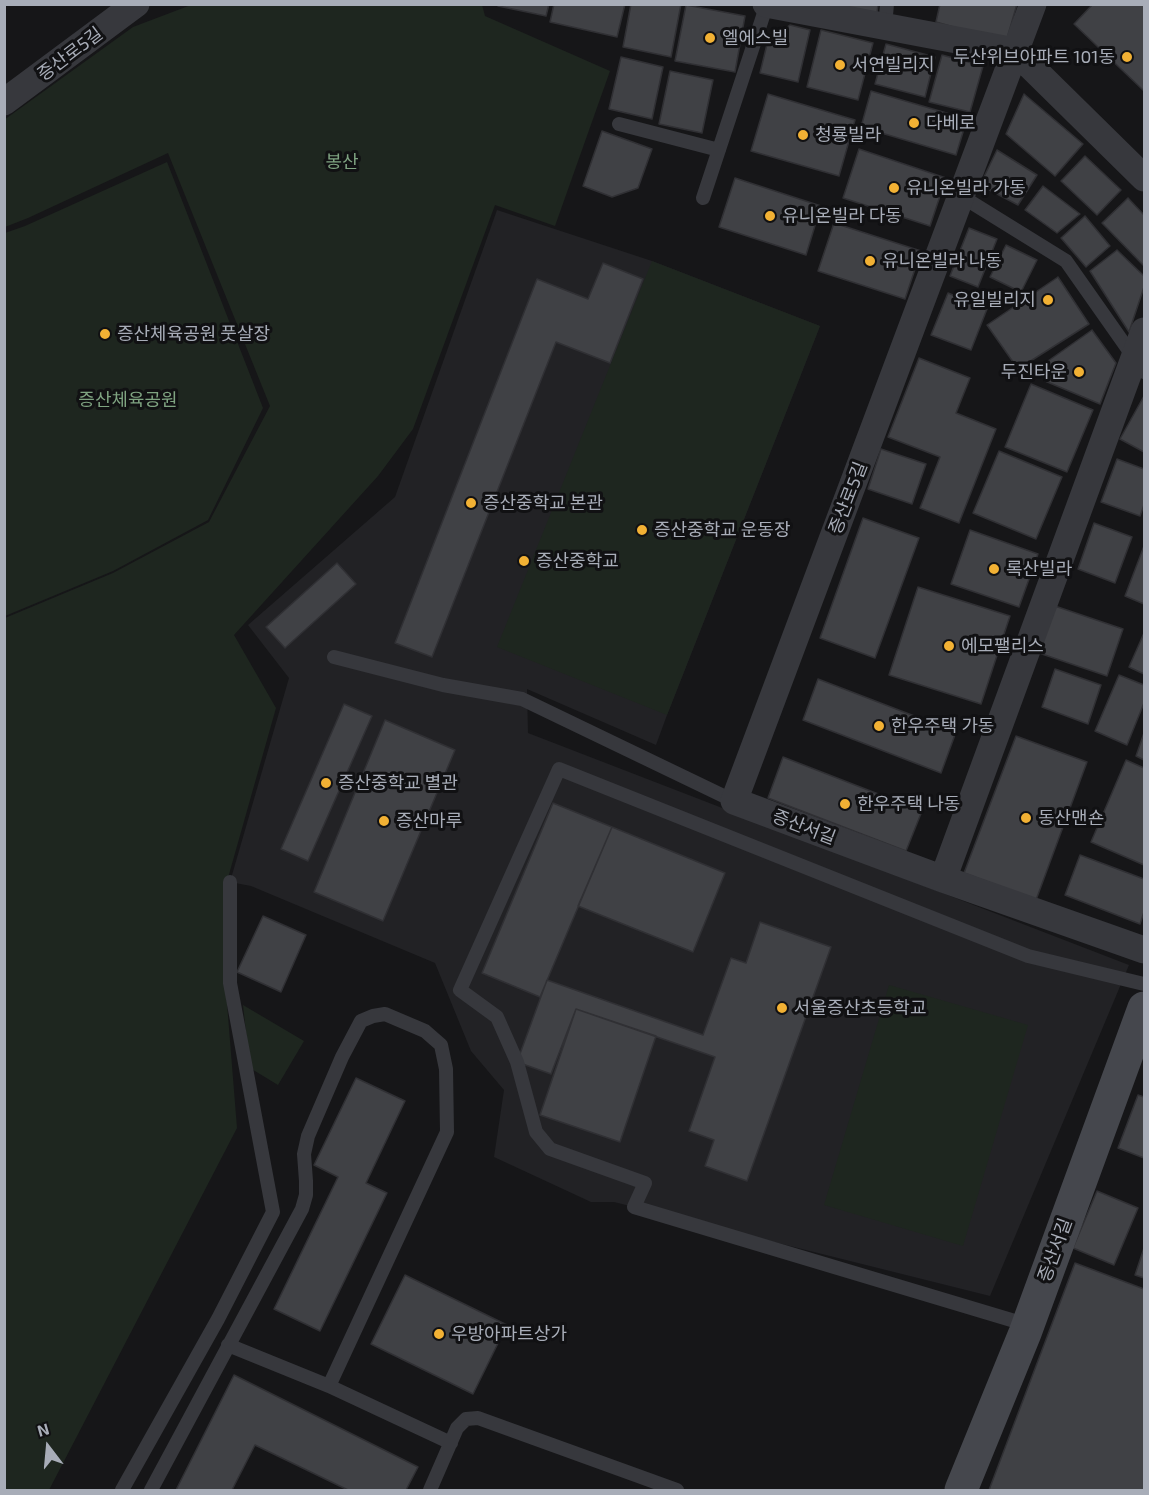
<!DOCTYPE html>
<meta charset="utf-8">
<style>
body{margin:0}
#map{position:relative;width:1149px;height:1495px;overflow:hidden;background:#161618;font-family:"Exo 2",sans-serif}
canvas{display:block}
.frame{position:absolute;inset:0;border:6px solid #a8adb8;pointer-events:none}
.north{position:absolute;left:18px;top:1417px;width:60px;height:60px;-webkit-text-stroke:4px #111113;paint-order:stroke;rotate:344deg;font-size:16px;font-weight:700;line-height:24px;text-align:center;color:#a8adb8}
.north::after{content:'';display:block;margin:auto;width:21px;height:27px;background:#a8adb8;clip-path:polygon(50% 0,100% 100%,50% 72%,0 100%)}
</style>
<div id="map">
<canvas width="1149" height="1495"></canvas>
<div class="frame"></div>
<div class="north">N</div>
</div>
<script>
const g = document.querySelector('canvas').getContext('2d');
g.lineJoin = 'round';
function paint(path, color) { g.fillStyle = color; g.fill(path, 'evenodd'); }
const shape = rows => new Path2D(rows.map(r => 'M' + r).join(''));
function trace(path, color, width, dash) { g.strokeStyle = color; g.lineWidth = width; g.lineCap = dash ? 'butt' : 'round'; g.setLineDash(dash || []); g.stroke(path); }
function drawText(font, color, halo, rows, align = 'center') {
  g.font = font + ' "Exo 2","Noto Sans KR",sans-serif'; g.lineWidth = 6; g.setLineDash([]); g.textBaseline = 'middle'; g.strokeStyle = halo; g.fillStyle = color; for (const [text, x, y, turn = 0] of rows) {
    g.save(); g.translate(x, y); g.rotate((+turn || 0) * Math.PI / 180); g.textAlign = isNaN(turn) ? turn : align; if (halo) g.strokeText(text, 0, 0); g.fillText(text, 0, 0); g.restore();
  }
}
paint(shape([
 [497,210,652,261,820,326,667,715,656,745,527,689,528,733,1129,965,990,1296,614,1202,591,1202,494,1157,504,1090,471,1051,435,963,251,886,230,882,289,678,248,625,395,497]
]), '#222225');
paint(shape([
 [191,5,482,5,485,16,610,71,555,226,495,205,413,429,378,476,234,635,276,708,226,885,226,991,237,1128,49,1490,5,1490,5,618,113,573,209,522,270,406,168,153,28,218,5,227,4,120,133,27],
 [167,162,263,408,208,520,113,571,5,616,5,233,25,226],
 [652,261,820,326,667,715,497,647],
 [889,985,1028,1025,963,1246,824,1205],
 [243,1005,304,1041,278,1085,250,1068]
]), '#1e261f');
const building = shape([
 [498,4,549,4,546,16,498,6,498,4],
 [554,4,625,4,617,37,550,22,554,4],
 [631,4,681,4,671,57,623,47,631,4],
 [832,4,878,4,877,13,832,4],
 [940,4,1017,4,1006,42,936,22,940,4],
 [1093,4,1144,4,1144,91,1074,24,1093,4],
 [686,5,745,16,735,72,675,61,686,5],
 [790,25,810,30,798,82,760,73,768,40,790,25],
 [821,30,873,43,858,100,807,87,821,30],
 [886,44,935,57,925,97,875,84,886,44],
 [942,55,983,66,970,112,929,102,942,55],
 [621,57,663,67,652,119,609,109,621,57],
 [670,71,713,80,702,133,659,124,670,71],
 [871,91,967,119,956,155,861,127,871,91],
 [768,94,855,120,839,176,751,151,768,94],
 [1024,94,1083,144,1055,176,1006,134,1024,94],
 [602,131,652,149,638,188,612,197,583,186,602,131],
 [859,149,946,178,930,226,843,198,859,149],
 [997,150,1037,175,1018,205,980,185,997,150],
 [1085,156,1121,190,1097,215,1061,181,1085,156],
 [735,178,821,206,806,255,719,227,735,178],
 [1043,186,1080,214,1057,233,1025,210,1043,186],
 [1128,198,1144,215,1144,266,1102,223,1128,198],
 [1085,216,1110,246,1086,267,1061,238,1085,216],
 [834,223,921,251,905,299,818,271,834,223],
 [969,228,997,239,978,287,950,276,969,228],
 [1006,245,1037,260,1021,292,990,277,1006,245],
 [1117,250,1144,276,1144,287,1129,332,1090,271,1117,250],
 [603,263,643,279,610,363,556,342,432,657,395,643,537,279,588,299,603,263],
 [1058,277,1089,324,1018,369,987,325,1058,277],
 [948,293,987,309,971,350,931,335,948,293],
 [1092,330,1116,363,1100,404,1045,381,1048,361,1092,330],
 [919,358,970,378,956,413,996,429,959,523,920,508,940,457,888,437,919,358],
 [1031,384,1093,410,1067,472,1005,447,1031,384],
 [1144,396,1144,452,1120,439,1144,396],
 [881,449,926,464,912,504,868,489,881,449],
 [999,451,1062,477,1036,539,973,513,999,451],
 [1117,459,1144,469,1144,505,1140,516,1101,502,1117,459],
 [863,518,919,538,875,658,820,638,863,518],
 [1094,523,1132,537,1115,583,1078,569,1094,523],
 [970,530,1038,554,1019,607,951,584,970,530],
 [1144,546,1144,604,1125,596,1144,546],
 [337,563,356,584,285,648,266,627,337,563],
 [918,587,1010,616,981,704,889,675,918,587],
 [1052,605,1123,629,1107,676,1036,652,1052,605],
 [1144,633,1144,674,1129,667,1144,633],
 [1055,669,1101,685,1088,724,1042,707,1055,669],
 [1119,675,1144,685,1144,703,1127,745,1095,731,1119,675],
 [818,679,956,732,941,773,803,720,818,679],
 [344,704,372,716,308,861,281,849,344,704],
 [385,720,455,750,383,921,314,892,385,720],
 [1144,733,1144,760,1136,756,1144,733],
 [1016,736,1087,762,1036,900,964,873,1016,736],
 [783,757,922,811,906,851,768,798,783,757],
 [1126,760,1144,768,1144,865,1091,842,1126,760],
 [553,803,612,827,540,997,482,973,553,803],
 [612,827,725,873,693,952,578,906,612,827],
 [1080,855,1144,879,1144,912,1140,924,1065,895,1080,855],
 [263,916,306,935,281,992,237,972,263,916],
 [760,922,831,947,747,1181,705,1166,714,1140,689,1131,715,1057,576,1009,551,1074,517,1062,547,980,703,1035,731,958,746,963,760,922],
 [576,1009,656,1036,620,1142,540,1115,576,1009],
 [356,1078,405,1101,366,1183,387,1193,320,1331,274,1309,338,1177,314,1165,356,1078],
 [1138,1095,1144,1097,1144,1158,1118,1148,1138,1095],
 [1097,1191,1138,1208,1114,1265,1073,1248,1097,1191],
 [1144,1248,1144,1278,1135,1275,1144,1248],
 [1075,1263,1144,1289,1144,1490,989,1490,1075,1263],
 [405,1275,507,1325,473,1394,371,1344,405,1275],
 [234,1375,418,1467,406,1490,348,1490,255,1445,232,1490,176,1490,234,1375]
]);
paint(building, '#404145');
trace(building, '#303034', 1.5);
trace(shape([
 [885,27,887,4],
 [619,124,719,150],
 [961,196,1066,261,1144,372],
 [703,198,767,4],
 [334,657,443,685,522,699,734,801],
 [1028,1325,634,1207,645,1183,550,1149,536,1132,517,1062,497,1017,460,990,559,769,1028,956,1144,984],
 [228,1345,329,1386],
 [122,1490,218,1319,273,1212,230,983,230,882],
 [151,1490,302,1209,306,1195,306,1181,304,1154,308,1136,342,1057,361,1021,373,1016,385,1014,425,1031,441,1045,446,1069,447,1132,329,1386,451,1443],
 [430,1490,457,1428,466,1419,478,1418,677,1490]
]), '#37383d', 14);
trace(shape([
 [766,4,1015,51,1144,178],
 [1033,4,734,801,943,879,1144,950],
 [4,102,136,4],
 [943,879,1144,331]
]), '#37383d', 27);
trace(shape([
 [961,1490,1025,1333,1144,1008]
]), '#45474d', 33);
for (const [x, y, r, color] of [
 [710,38,6,"#f2b134"],
 [1127,57,6,"#f2b134"],
 [840,65,6,"#f2b134"],
 [914,123,6,"#f2b134"],
 [803,135,6,"#f2b134"],
 [894,188,6,"#f2b134"],
 [770,216,6,"#f2b134"],
 [870,261,6,"#f2b134"],
 [1048,300,6,"#f2b134"],
 [105,334,6,"#f2b134"],
 [1079,372,6,"#f2b134"],
 [471,503,6,"#f2b134"],
 [642,530,6,"#f2b134"],
 [524,561,6,"#f2b134"],
 [994,569,6,"#f2b134"],
 [949,646,6,"#f2b134"],
 [879,726,6,"#f2b134"],
 [326,783,6,"#f2b134"],
 [845,804,6,"#f2b134"],
 [1026,818,6,"#f2b134"],
 [384,821,6,"#f2b134"],
 [782,1008,6,"#f2b134"],
 [439,1334,6,"#f2b134"]
]) { const dot = new Path2D(); dot.arc(x, y, r, 0, 2 * Math.PI); g.fillStyle = color; g.fill(dot); trace(dot, '#111113', 2); }
drawText('18px', '#a8adb8', '#111113', [
 ["엘에스빌",722,38],
 ["두산위브아파트 101동",1115,57,"right"],
 ["서연빌리지",852,65],
 ["다베로",926,123],
 ["청룡빌라",815,135],
 ["유니온빌라 가동",906,188],
 ["유니온빌라 다동",782,216],
 ["유니온빌라 나동",882,261],
 ["유일빌리지",1036,300,"right"],
 ["증산체육공원 풋살장",117,334],
 ["두진타운",1067,372,"right"],
 ["증산중학교 본관",483,503],
 ["증산중학교 운동장",654,530],
 ["증산중학교",536,561],
 ["록산빌라",1006,569],
 ["에모팰리스",961,646],
 ["한우주택 가동",891,726],
 ["증산중학교 별관",338,783],
 ["한우주택 나동",857,804],
 ["동산맨숀",1038,818],
 ["증산마루",396,821],
 ["서울증산초등학교",794,1008],
 ["우방아파트상가",451,1334]
], 'left');
drawText('18px', '#a8adb8', '#111113', [
 ["증산로5길",70,54,-37],
 ["증산로5길",848,498,-69],
 ["증산서길",804,827,21],
 ["증산서길",1055,1250,-70]
]);
drawText('18px', '#7fa381', '#111113', [
 ["봉산",342,162],
 ["증산체육공원",128,400]
]);
</script>
